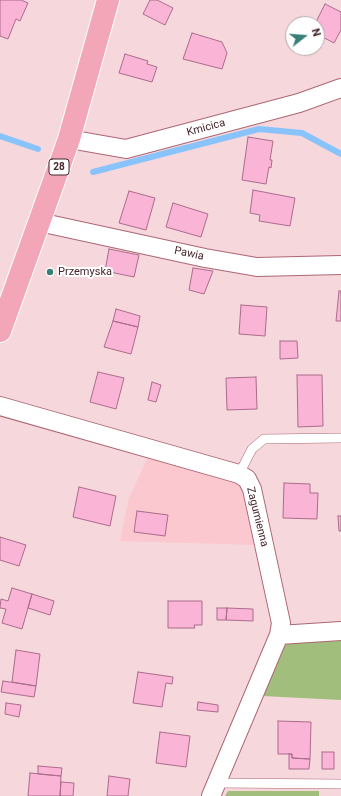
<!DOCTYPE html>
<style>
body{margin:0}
#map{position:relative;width:341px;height:796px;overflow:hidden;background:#f6d7db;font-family:Roboto,sans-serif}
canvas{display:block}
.north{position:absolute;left:285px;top:16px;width:40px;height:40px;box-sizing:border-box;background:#fff;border:1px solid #b4a8ab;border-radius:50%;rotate:73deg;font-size:11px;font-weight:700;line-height:16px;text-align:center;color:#44262c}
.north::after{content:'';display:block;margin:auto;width:14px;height:18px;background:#387f79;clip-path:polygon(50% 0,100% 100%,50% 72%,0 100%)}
</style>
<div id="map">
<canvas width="341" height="796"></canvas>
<div class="north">N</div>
</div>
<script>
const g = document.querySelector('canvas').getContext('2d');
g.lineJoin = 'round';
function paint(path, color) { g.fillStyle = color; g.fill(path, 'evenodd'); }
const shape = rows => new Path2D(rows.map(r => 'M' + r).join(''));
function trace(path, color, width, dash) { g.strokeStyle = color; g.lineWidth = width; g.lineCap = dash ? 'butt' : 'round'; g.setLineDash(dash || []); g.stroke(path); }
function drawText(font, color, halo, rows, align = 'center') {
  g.font = font + ' Roboto,sans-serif'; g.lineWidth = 4; g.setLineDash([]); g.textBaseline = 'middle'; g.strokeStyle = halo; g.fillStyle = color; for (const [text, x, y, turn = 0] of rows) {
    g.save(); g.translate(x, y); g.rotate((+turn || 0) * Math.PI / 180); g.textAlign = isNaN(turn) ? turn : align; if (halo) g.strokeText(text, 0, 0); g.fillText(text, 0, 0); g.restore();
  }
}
paint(shape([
 [148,457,243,485,257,545,120,541,129,498]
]), '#fcc8d0');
paint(shape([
 [341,640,341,700,262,696,281,649,286,642],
 [228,791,319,791,319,796,225,796]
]), '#a1be7d');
trace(shape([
 [0,136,38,149],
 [93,172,259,129,302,133,341,154]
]), '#89c3fb', 6);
const building = shape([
 [0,0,21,0,28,3,20,21,16,19,8,39,0,36,0,0],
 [150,0,157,0,173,8,165,25,143,14,150,0],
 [325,4,341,12,341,30,334,43,317,34,317,24,315,24,325,4],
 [192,33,222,42,227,53,222,69,183,59,192,33],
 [125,54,148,61,147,64,157,67,152,82,119,73,125,54],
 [248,137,273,141,270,160,272,160,271,168,269,167,266,184,242,180,248,137],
 [253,190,295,198,290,226,259,221,260,215,250,213,253,190],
 [129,191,155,198,146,230,119,223,129,191],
 [173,203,208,214,201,237,166,227,173,203],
 [109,249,139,255,134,277,105,271,109,249],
 [193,268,213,271,204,294,189,290,193,268],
 [339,291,341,291,341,321,336,321,339,291],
 [241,305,267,307,265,336,239,334,241,305],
 [116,309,140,316,138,327,113,321,116,309],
 [113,321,138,327,131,354,104,347,113,321],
 [280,341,297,341,298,358,280,359,280,341],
 [98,372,124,378,116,409,90,402,98,372],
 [297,375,322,375,323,426,298,427,297,375],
 [256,377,257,409,227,410,226,378,256,377],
 [152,382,161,385,156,402,148,400,152,382],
 [284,483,310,484,310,493,318,493,317,519,283,518,284,483],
 [79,487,116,496,110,526,73,517,79,487],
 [137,511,168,515,165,536,134,532,137,511],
 [338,516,341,516,341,531,339,531,338,516],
 [0,537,26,545,19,566,0,560,0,537],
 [12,588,32,594,22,629,2,623,6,609,0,608,1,599,8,601,12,588],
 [32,594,54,601,50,615,28,608,32,594],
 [168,601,202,601,202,625,194,625,195,628,168,628,168,601],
 [217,608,227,608,226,620,217,620,217,608],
 [227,608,253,609,253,621,226,620,227,608],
 [16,650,40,654,36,686,12,682,16,650],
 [138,672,173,677,172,684,166,683,162,707,133,703,138,672],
 [3,681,36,686,34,697,1,692,3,681],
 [198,702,218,705,218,712,197,710,198,702],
 [6,703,21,705,19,717,5,714,6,703],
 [278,721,311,722,310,759,292,758,292,754,278,754,278,721],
 [160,732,190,736,186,767,156,763,160,732],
 [322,752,334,752,334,769,322,769,322,752],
 [289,754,292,754,292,758,310,759,309,769,289,769,289,754],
 [38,766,62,768,61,776,38,774,38,766],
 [30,773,61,776,60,796,28,796,30,773],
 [109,776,130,779,128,796,107,796,109,776],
 [61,782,74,783,73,796,60,796,61,782]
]);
paint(building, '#f9b4d6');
trace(building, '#ab6c8c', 1);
const service = shape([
 [239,474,252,449,264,439,341,438],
 [216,783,341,784]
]);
const minor = shape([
 [69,139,126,149,299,103,341,88],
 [39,222,205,258,257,267,341,265],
 [0,406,239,474,247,479,252,489,281,623,279,635,211,796],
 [279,635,341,631]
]);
const primary = shape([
 [0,331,69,139,108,0]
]);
trace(service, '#ac6774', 10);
trace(minor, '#ac6774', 20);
trace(primary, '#fff', 24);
trace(service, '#fff', 9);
trace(minor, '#fff', 18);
trace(primary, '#f2a6b7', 22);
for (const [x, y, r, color] of [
 [50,272,4,"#387f79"]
]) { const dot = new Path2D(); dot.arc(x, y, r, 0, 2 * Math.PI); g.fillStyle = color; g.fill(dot); trace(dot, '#fff', 1.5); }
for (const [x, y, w] of [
 [59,167,20]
]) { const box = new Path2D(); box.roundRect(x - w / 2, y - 8, w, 16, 3); g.fillStyle = '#fff'; g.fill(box); trace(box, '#44262c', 1); }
drawText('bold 10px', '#44262c', null, [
 ["28",59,167]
]);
drawText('11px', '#44262c', '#fff', [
 ["Kmicica",206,128,-15],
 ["Pawia",189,254,12],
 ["Zagumienna",257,517,76]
]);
drawText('11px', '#44262c', '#fff', [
 ["Przemyska",58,272]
], 'left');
</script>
